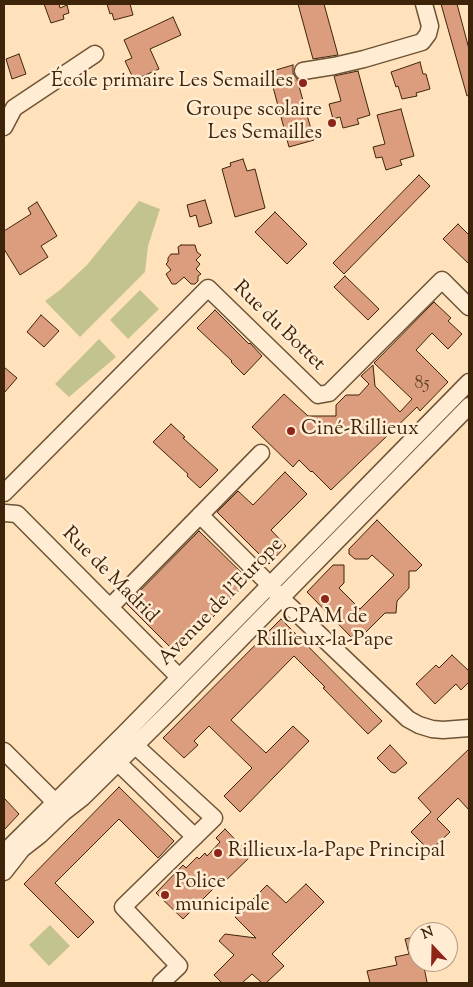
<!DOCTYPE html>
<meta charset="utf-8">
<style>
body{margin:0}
#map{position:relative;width:473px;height:987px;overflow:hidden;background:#ffe2bb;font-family:"Sorts Mill Goudy",serif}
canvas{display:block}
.frame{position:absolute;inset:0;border:5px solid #3e250a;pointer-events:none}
.north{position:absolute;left:408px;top:922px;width:50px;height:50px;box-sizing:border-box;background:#ffecd3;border:1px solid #b29c83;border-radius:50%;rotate:339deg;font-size:14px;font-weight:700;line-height:20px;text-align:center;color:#3e250a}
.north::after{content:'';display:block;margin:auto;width:18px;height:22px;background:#8f2418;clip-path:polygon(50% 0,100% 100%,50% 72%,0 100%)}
</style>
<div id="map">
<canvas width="473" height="987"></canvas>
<div class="frame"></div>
<div class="north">N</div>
</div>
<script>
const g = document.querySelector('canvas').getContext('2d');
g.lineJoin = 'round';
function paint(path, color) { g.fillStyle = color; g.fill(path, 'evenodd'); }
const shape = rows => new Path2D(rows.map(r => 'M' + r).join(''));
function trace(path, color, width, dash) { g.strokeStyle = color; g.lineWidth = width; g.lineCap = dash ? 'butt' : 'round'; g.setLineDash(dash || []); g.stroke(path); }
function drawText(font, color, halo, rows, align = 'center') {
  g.font = font + ' "Sorts Mill Goudy",serif'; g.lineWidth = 5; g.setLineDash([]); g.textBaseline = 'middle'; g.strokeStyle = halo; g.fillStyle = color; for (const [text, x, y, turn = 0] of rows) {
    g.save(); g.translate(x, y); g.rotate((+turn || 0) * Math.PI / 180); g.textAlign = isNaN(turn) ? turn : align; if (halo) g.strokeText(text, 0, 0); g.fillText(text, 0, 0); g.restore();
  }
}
paint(shape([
 [139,201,160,209,148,246,145,272,80,337,45,301,60,290,87,265],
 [140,290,159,309,128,339,110,320],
 [99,339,116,357,69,397,55,384],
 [50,925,70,946,49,966,29,945]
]), '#c2c38e');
const building = shape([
 [44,4,59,4,60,8,67,5,69,13,63,15,64,19,51,23,44,4],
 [107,4,130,4,133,15,114,20,112,13,110,14,107,4],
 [298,4,324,4,338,55,313,59,298,4],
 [441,4,457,4,469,49,469,95,467,96,441,4],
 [173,17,181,35,150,49,159,69,134,80,125,61,132,58,124,40,173,17],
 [19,54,26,74,12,79,6,59,19,54],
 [420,62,423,74,426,74,430,89,416,93,417,96,402,99,398,86,396,87,391,72,420,62],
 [293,65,293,73,297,79,314,140,289,147,269,72,293,65],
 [358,71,370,115,357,119,359,124,343,128,340,117,333,119,329,104,341,101,334,76,358,71],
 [401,109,414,156,400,160,402,165,386,170,382,157,376,158,373,147,385,144,377,115,401,109],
 [243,159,247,171,255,169,265,208,235,217,222,169,231,166,230,163,243,159],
 [419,175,430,186,344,274,333,263,419,175],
 [205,200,212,223,199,227,196,215,190,217,187,205,205,200],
 [37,202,57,236,41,246,48,257,20,275,4,249,4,231,31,214,28,208,37,202],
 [275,212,307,244,287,264,255,232,275,212],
 [458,224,469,235,469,264,443,239,458,224],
 [181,245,195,245,197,252,201,255,196,260,200,264,196,269,201,274,198,276,198,281,195,284,191,284,184,277,176,284,172,284,166,274,171,270,166,264,168,262,168,258,171,254,179,254,178,247,181,245],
 [345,276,379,309,368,320,334,287,345,276],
 [434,302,451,318,448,321,462,334,448,349,432,333,416,350,448,382,420,411,417,407,331,490,312,471,311,472,299,460,293,467,252,427,284,394,308,416,336,416,336,405,346,395,359,395,369,384,361,376,373,365,375,386,400,412,412,399,374,363,434,302],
 [215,310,249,344,250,343,262,356,244,375,231,362,232,361,197,328,215,310],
 [41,315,59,331,44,347,27,332,41,315],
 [4,367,17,378,4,393,4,367],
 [171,424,185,437,183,438,218,470,200,488,187,476,188,474,153,442,171,424],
 [285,472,307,494,271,530,286,546,269,564,217,512,238,491,253,505,285,472],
 [377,520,422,565,416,571,409,571,409,588,397,601,396,613,385,613,361,637,357,632,351,637,307,592,333,565,344,565,344,583,339,588,360,609,394,575,372,555,368,559,355,559,349,554,349,549,377,520],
 [199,531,249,580,177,654,127,604,199,531],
 [281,619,382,721,368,734,323,688,325,687,294,656,231,720,266,753,293,726,309,741,240,812,224,796,252,768,209,726,194,741,198,745,184,758,163,738,281,619],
 [452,655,469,671,469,682,461,690,456,684,435,704,416,684,436,665,439,668,452,655],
 [390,745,407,763,395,773,391,772,377,758,390,745],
 [469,749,469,810,458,798,437,819,450,832,430,851,411,832,431,812,418,798,469,749],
 [119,787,174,841,158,858,119,819,55,883,94,922,78,938,24,884,119,787],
 [4,798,19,814,4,830,4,798],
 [225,829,251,856,220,886,218,884,183,919,156,893,183,865,186,868,197,857,199,859,205,853,207,856,220,842,216,838,225,829],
 [306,884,324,902,272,954,284,966,266,983,262,983,252,974,242,983,222,983,214,975,234,955,219,941,225,934,256,938,235,917,267,885,286,903,306,884],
 [418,936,418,962,423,962,427,982,424,983,370,983,367,971,397,965,395,957,409,954,405,939,418,936]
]);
paint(building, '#db9d7e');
trace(building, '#3e250a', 1);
const minor = shape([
 [303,71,334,66,364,59,422,42,428,34,430,26,424,4],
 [4,127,14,108,95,54],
 [4,493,208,288,318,395,329,393,442,280,469,307],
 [5,513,17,514,179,677],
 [200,515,263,578,281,598,408,719,419,725,432,729,443,730,469,728],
 [110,607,261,453],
 [127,738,214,818,123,907,179,966,161,983],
 [4,751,63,810],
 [110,755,195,837],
 [4,853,124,734,469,382],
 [4,872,22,849,40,835,64,812,82,798,174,707,469,406]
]);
trace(minor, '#6e5436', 19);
trace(minor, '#ffecd3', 16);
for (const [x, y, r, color] of [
 [303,83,5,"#8f2418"],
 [332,123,5,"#8f2418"],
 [291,431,5,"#8f2418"],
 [325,599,5,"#8f2418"],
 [218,853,5,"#8f2418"],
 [165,895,5,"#8f2418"]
]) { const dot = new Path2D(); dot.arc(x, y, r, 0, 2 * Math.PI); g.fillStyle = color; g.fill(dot); trace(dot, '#ffecd3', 2); }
drawText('18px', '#654327', null, [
 ["85",422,385]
]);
drawText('20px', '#3e250a', '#ffecd3', [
 ["École primaire Les Semailles",293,83,"right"],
 ["Groupe scolaire",322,112,"right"],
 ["Les Semailles",322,135,"right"],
 ["Ciné-Rillieux",301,431],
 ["CPAM de",325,619,"center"],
 ["Rillieux-la-Pape",325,642,"center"],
 ["Rillieux-la-Pape Principal",228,853],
 ["Police",175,884],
 ["municipale",175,907]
], 'left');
drawText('20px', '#3e250a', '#ffecd3', [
 ["Rue du Bottet",278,327,44],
 ["Rue de Madrid",109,576,45],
 ["Avenue de l'Europe",222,603,-46]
]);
</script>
